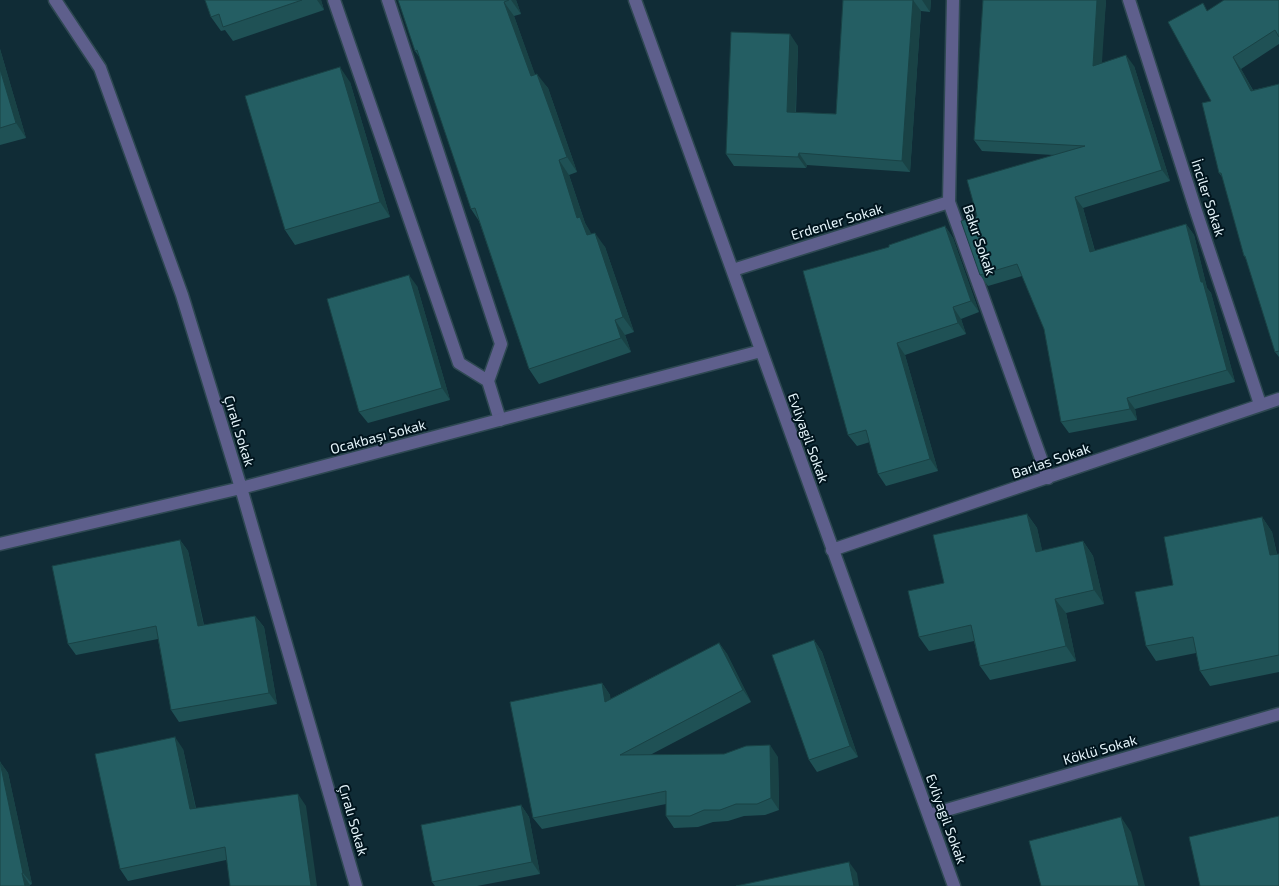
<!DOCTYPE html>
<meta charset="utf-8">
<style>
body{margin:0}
canvas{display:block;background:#102c36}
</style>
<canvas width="1279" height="886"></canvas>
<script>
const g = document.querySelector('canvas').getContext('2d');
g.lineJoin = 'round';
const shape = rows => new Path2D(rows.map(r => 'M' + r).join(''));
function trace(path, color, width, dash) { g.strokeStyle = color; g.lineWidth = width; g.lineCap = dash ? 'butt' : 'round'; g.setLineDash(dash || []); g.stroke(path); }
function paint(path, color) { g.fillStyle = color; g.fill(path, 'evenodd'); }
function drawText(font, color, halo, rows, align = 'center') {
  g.font = font + ' "Exo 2",sans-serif'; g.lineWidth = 4; g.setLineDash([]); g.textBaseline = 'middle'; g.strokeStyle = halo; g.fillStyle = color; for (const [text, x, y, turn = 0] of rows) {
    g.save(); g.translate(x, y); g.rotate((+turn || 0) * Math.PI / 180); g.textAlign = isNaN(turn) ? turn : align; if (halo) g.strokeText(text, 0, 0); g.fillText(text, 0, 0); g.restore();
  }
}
const lane = shape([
 [334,0,459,363,488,381],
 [388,0,501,344,488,381,500,420]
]);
const street = shape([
 [55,0,100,68,182,295,241,488,356,886],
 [635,0,954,886],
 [953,0,949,202,1048,478],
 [1129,0,1196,211,1260,404],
 [733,270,949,202],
 [0,544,241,488,761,351],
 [832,550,1279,399],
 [929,815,1279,714]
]);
trace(lane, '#2e4852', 15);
trace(street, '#2e4852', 15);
trace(lane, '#5e5f8c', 12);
trace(street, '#5e5f8c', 12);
paint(shape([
 [205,0,321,0,324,10,233,41,225,30,221,31,211,17],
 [398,0,516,0,521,14,514,16,535,75,548,88,577,172,569,175,585,223,591,234,605,247,634,332,625,335,631,352,539,384,529,369,479,221,471,209,420,58,415,51],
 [843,0,931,0,930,12,921,11,910,172,807,165,806,168,734,166,726,154,798,46,796,112,836,114],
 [983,0,1106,0,1101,63,1134,66,1170,181,1083,208,1095,251,1186,224,1194,235,1207,288,1211,293,1235,382,1135,409,1137,420,1069,433,1061,422,1044,329,1022,276,988,286,980,275,977,216,1054,155,982,151,974,140],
 [1279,0,1279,44,1241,69,1253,90,1279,84,1279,357,1275,352,1247,261,1244,256,1223,178,1219,173,1211,101,1208,10],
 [0,49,26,138,0,145],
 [350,82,390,217,295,245,285,230],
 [945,226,953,238,979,312,961,319,966,334,905,355,938,471,886,486,878,474,870,442,857,446,848,435,889,247],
 [417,286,450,400,368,423,359,412],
 [1027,514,1037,528,1042,551,1083,541,1093,556,1104,604,1066,613,1076,661,990,680,980,666,974,641,929,651,919,637,944,583],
 [1262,517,1272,532,1277,554,1279,554,1279,672,1210,686,1200,671,1196,653,1156,661,1146,646,1173,585],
 [180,540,188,551,204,625,255,616,264,627,277,704,179,722,171,710,158,639,76,655,68,644],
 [814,640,822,652,858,757,817,772,809,760],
 [719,643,727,654,751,702,650,755,778,757,779,810,765,815,744,816,728,821,713,822,698,827,674,828,666,816,666,804,542,829,533,818,602,683,610,695,610,699],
 [183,749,196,808,306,806,226,860,128,881,120,869],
 [0,762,8,773,32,884,30,885,30,886,0,886],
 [521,805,529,817,540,874,477,886,435,886,432,882]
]), '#1f5155');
paint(shape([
 [317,0,321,0,324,10],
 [511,0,516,0,521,14],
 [913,0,921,11,910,172,902,161],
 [922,0,931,0,930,12],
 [1097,0,1106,0,1101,77,1093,66],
 [504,2,514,16,541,91,531,76],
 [790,34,798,46,795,124,787,112],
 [0,49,26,138,16,123,0,69],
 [1126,55,1134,66,1170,181,1162,170],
 [1233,57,1241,69,1259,102,1251,91],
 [340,67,350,82,390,217,380,202],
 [537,74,548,88,577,172,567,157],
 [799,153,807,165,806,168,798,157],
 [559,160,569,175,585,223,590,231,597,250,587,235,577,218],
 [1075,197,1083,208,1098,263,1090,252],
 [1186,224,1194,235,1207,288,1211,293,1235,382,1227,370,1201,282],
 [945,226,953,238,979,312,971,301],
 [595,233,605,247,634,332,623,317],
 [409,275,417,286,450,400,442,388],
 [953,307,961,319,966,334,958,323],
 [615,320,625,335,631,352,621,338],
 [897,343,905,355,938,471,930,459],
 [1127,398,1135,409,1137,420,1130,409],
 [1027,514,1037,528,1046,567,1036,552],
 [1262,517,1272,532,1279,565,1270,555],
 [180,540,188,551,206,637,198,626],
 [1083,541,1093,556,1104,604,1094,590],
 [1055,599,1066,613,1076,661,1066,646],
 [255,616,264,627,277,704,269,693],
 [814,640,822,652,858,757,850,746],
 [719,643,727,654,751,702,743,690],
 [602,683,610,695,613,714,605,702],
 [175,737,183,749,198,820,190,809],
 [770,745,778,757,779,810,771,798],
 [0,762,8,773,32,884,23,873],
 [298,794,306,806,317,886,311,886],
 [521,805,529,817,540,874,532,862],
 [1121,817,1131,832,1145,886,1139,886],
 [849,862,857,873,859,886,854,886],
 [22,873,30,885,30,886,25,886]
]), '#194245');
const building = shape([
 [205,0,302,0,223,27,219,14,211,17,205,0],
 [398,0,509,0,504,2,531,76,537,74,567,157,559,160,577,218,580,217,587,235,595,233,623,317,615,320,621,338,529,369,475,208,471,209,417,50,415,51,398,0],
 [843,0,913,0,902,161,799,153,798,157,726,154,731,32,790,34,787,112,836,114,843,0],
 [983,0,1097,0,1093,66,1126,55,1162,170,1075,197,1090,252,1186,224,1201,282,1203,282,1227,370,1127,398,1130,409,1061,422,1044,329,1017,264,980,275,961,221,977,216,967,180,1085,146,974,140,983,0],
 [1224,0,1279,0,1279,37,1275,30,1233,57,1251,91,1279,84,1279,351,1275,352,1245,256,1244,256,1221,173,1219,173,1202,103,1211,101,1168,22,1203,3,1207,11,1224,0],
 [340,67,380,202,285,230,245,96,340,67],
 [0,69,16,123,0,128,0,69],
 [945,226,971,301,953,307,958,323,897,343,930,459,878,474,866,430,848,435,803,271,889,247,889,245,945,226],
 [409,275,442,388,359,412,327,299,409,275],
 [1027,514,1036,552,1083,541,1094,590,1055,599,1066,646,980,666,971,625,919,637,908,591,944,583,933,535,1027,514],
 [1262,517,1270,555,1279,554,1279,655,1200,671,1193,637,1146,646,1135,592,1173,585,1164,537,1262,517],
 [180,540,198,626,255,616,269,693,171,710,156,626,68,644,52,566,180,540],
 [814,640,850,746,809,760,772,655,814,640],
 [719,643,743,690,620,755,724,754,746,746,770,745,771,798,757,804,736,804,720,810,704,810,690,816,666,816,666,791,533,818,510,702,602,683,605,702,719,643],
 [175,737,190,809,298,794,311,886,230,886,225,847,120,869,95,754,175,737],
 [0,762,23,873,22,873,25,886,0,886,0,762],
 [521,805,532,862,432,882,421,825,521,805],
 [1279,816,1279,886,1200,886,1189,837,1279,816],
 [1121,817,1139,886,1041,886,1029,841,1121,817],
 [849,862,854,886,736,886,849,862]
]);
paint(building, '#245e63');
trace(building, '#194245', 1);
drawText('14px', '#e5f5fb', '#00141d', [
 ["İnciler Sokak",1208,198,72],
 ["Erdenler Sokak",837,222,-17],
 ["Bakır Sokak",979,240,71],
 ["Çıralı Sokak",239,431,73],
 ["Ocakbaşı Sokak",378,437,-15],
 ["Evliyagil Sokak",808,438,70],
 ["Barlas Sokak",1051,461,-19],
 ["Köklü Sokak",1100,750,-16],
 ["Evliyagil Sokak",946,819,70],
 ["Çıralı Sokak",353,820,74]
]);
</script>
